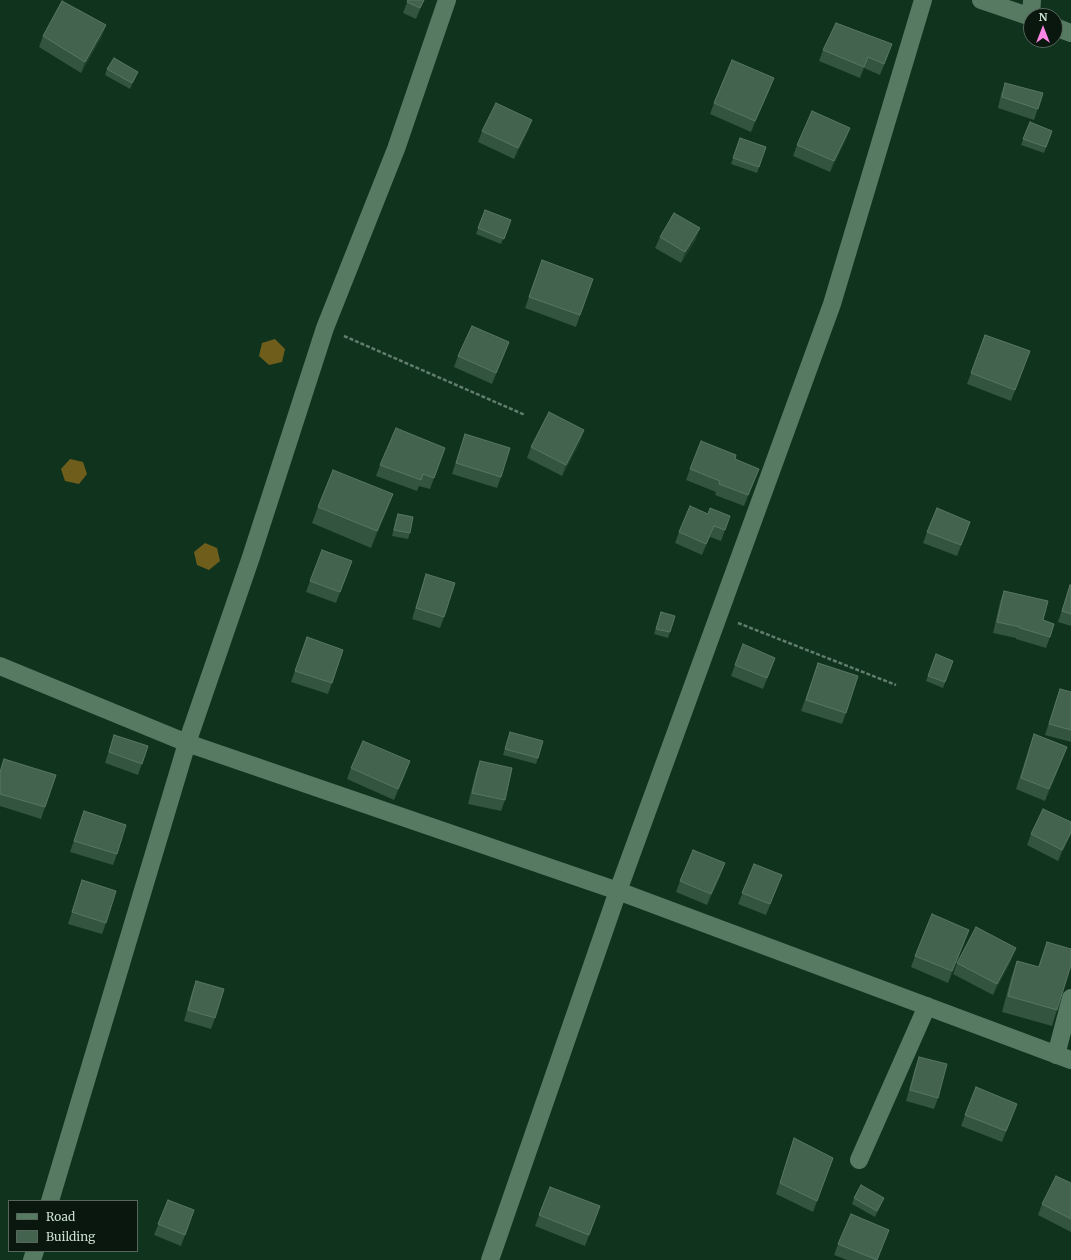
<!DOCTYPE html>
<style>
body{margin:0}
#map{position:relative;width:1071px;height:1260px;overflow:hidden;background:#10331e;font-family:Merriweather,serif}
canvas{display:block}
.legend{position:absolute;left:8px;top:1200px;width:130px;height:52px;box-sizing:border-box;background:#09170e;border:1px solid #57675c;margin:0;padding:5px 7px;list-style:none;font-size:12px;color:#ccdfd2}
.legend li{display:flex;align-items:center;gap:8px;height:20px}
.legend b{width:20px;border:1px solid #57675c}
.north{position:absolute;left:1023px;top:8px;width:40px;height:40px;box-sizing:border-box;background:#09170e;border:1px solid #57675c;border-radius:50%;rotate:0deg;font-size:11px;font-weight:700;line-height:16px;text-align:center;color:#ccdfd2}
.north::after{content:'';display:block;margin:auto;width:14px;height:18px;background:#fb86e5;clip-path:polygon(50% 0,100% 100%,50% 72%,0 100%)}
</style>
<div id="map">
<canvas width="1071" height="1260"></canvas>
<ul class="legend">
<li><b style="height:5px;background:#567b62"></b>Road</li>
<li><b style="height:11px;background:#43634f"></b>Building</li>
</ul>
<div class="north">N</div>
</div>
<script>
const g = document.querySelector('canvas').getContext('2d');
g.lineJoin = 'round';
function paint(path, color) { g.fillStyle = color; g.fill(path, 'evenodd'); }
const shape = rows => new Path2D(rows.map(r => 'M' + r).join(''));
function trace(path, color, width, dash) { g.strokeStyle = color; g.lineWidth = width; g.lineCap = dash ? 'butt' : 'round'; g.setLineDash(dash || []); g.stroke(path); }
paint(shape([
 [275,339,285,349,282,362,269,365,259,356,262,343],
 [70,459,83,462,87,474,79,484,65,481,61,469],
 [205,543,217,548,220,561,209,570,197,565,194,552]
]), '#6f5e1b');
trace(shape([
 [344,336,525,415],
 [738,623,896,685]
]), '#617d6b', 2.5, [4, 2]);
trace(shape([
 [981,0,1031,17],
 [1031,16,1032,0],
 [1055,27,1071,33],
 [0,666,187,743,618,891,1071,1060],
 [1056,1055,1071,998],
 [859,1160,927,1006],
 [50,1201,187,743,251,557,325,328,396,149,447,0],
 [32,1260,35,1251],
 [490,1260,618,891,832,304,923,0]
]), '#567b62', 18);
paint(shape([
 [408,0,424,0,416,19,403,13],
 [43,36,102,36,81,73,39,47],
 [823,50,888,55,880,75,864,68,860,78,819,61],
 [107,69,136,77,130,89,105,75],
 [1005,83,1043,93,1034,120,998,108,1001,94],
 [770,89,751,132,710,114,714,103],
 [532,120,528,131,514,159,478,142,482,131],
 [1030,122,1052,131,1044,153,1021,145],
 [850,128,846,139,830,172,793,156,797,145],
 [740,138,766,147,757,173,731,164],
 [485,210,511,220,501,244,476,234],
 [660,237,696,239,681,263,655,248],
 [542,260,593,279,576,327,525,308],
 [985,335,1030,351,1011,401,967,384],
 [505,353,492,384,454,367,458,356],
 [584,430,580,442,562,476,527,458,531,447],
 [465,434,501,477,497,488,452,474],
 [445,448,430,489,419,486,417,491,376,476,380,465],
 [735,459,755,480,744,506,715,495,716,492,686,480,690,469],
 [393,494,387,510,371,548,312,523,318,507],
 [398,514,410,533,408,539,392,536,396,519],
 [708,514,730,516,721,541,710,537,702,555,675,543,679,532],
 [970,522,957,556,923,543,927,532],
 [348,572,336,603,306,592,310,581],
 [426,574,444,617,440,628,412,619],
 [1070,585,1071,585,1071,626,1058,622],
 [1004,591,1050,637,1046,648,1016,639,1016,638,993,633,1000,602],
 [661,612,670,632,668,638,654,634],
 [307,637,332,683,328,694,291,682],
 [936,654,953,661,943,688,926,681],
 [818,663,846,713,842,724,801,711],
 [735,665,771,669,763,689,731,676],
 [1060,689,1071,692,1071,742,1045,735,1056,701],
 [510,732,538,758,536,764,503,755],
 [1034,734,1067,747,1063,758,1045,801,1016,789,1030,745],
 [114,735,148,746,138,775,105,763],
 [4,759,45,807,41,819,0,806,0,771],
 [480,761,505,800,501,811,468,804,476,772],
 [351,768,406,773,394,800,347,779],
 [84,811,117,854,113,865,70,852],
 [1071,832,1071,834,1058,861,1027,845,1031,834],
 [754,864,782,875,766,915,738,904],
 [721,874,707,905,676,892,680,881],
 [82,880,106,923,102,934,68,924],
 [965,941,948,983,911,967,915,956],
 [1047,942,1057,1010,1052,1026,1002,1012,1011,978,1017,961,1038,967],
 [1012,959,993,995,953,974,957,963],
 [196,981,215,1018,211,1029,184,1021,192,992],
 [919,1057,938,1098,934,1109,906,1101,915,1068],
 [965,1115,1013,1115,1002,1142,961,1126],
 [794,1138,833,1158,813,1212,776,1194],
 [1071,1183,1071,1232,1038,1215,1042,1204],
 [550,1187,600,1206,585,1246,535,1226],
 [854,1198,884,1198,882,1203,875,1217,852,1204],
 [168,1200,194,1210,181,1246,154,1235],
 [889,1230,877,1260,847,1260,834,1255,838,1244]
]), '#33543f');
paint(shape([
 [106,25,102,36,81,73,85,62],
 [868,57,864,68,860,78,864,67],
 [138,72,136,77,130,89,132,83],
 [774,78,770,89,751,132,755,121],
 [532,120,528,131,514,159,518,148],
 [850,128,846,139,830,172,834,161],
 [700,228,696,239,681,263,685,252],
 [509,342,505,353,492,384,496,373],
 [584,430,580,442,562,476,566,465],
 [759,469,755,480,744,506,748,495],
 [393,494,387,510,371,548,377,531],
 [714,526,710,537,702,555,706,544],
 [775,658,771,669,763,689,767,678],
 [1067,747,1063,758,1045,801,1049,789],
 [410,761,406,773,394,800,398,789],
 [1071,832,1071,834,1058,861,1062,850],
 [725,863,721,874,707,905,711,894],
 [969,930,965,941,948,983,952,971],
 [1016,948,1012,959,993,995,997,984],
 [1017,1104,1013,1115,1002,1142,1006,1131],
 [884,1198,882,1203,875,1217,877,1211]
]), '#1e412b');
const building = shape([
 [408,0,424,0,420,8,407,2,408,0],
 [62,1,106,25,85,62,43,36,62,1],
 [836,23,892,44,884,64,868,57,864,67,823,50,836,23],
 [114,58,138,72,132,83,107,69,114,58],
 [732,60,774,78,755,121,714,103,732,60],
 [1005,83,1043,93,1038,109,1002,97,1005,83],
 [496,103,532,120,518,148,482,131,496,103],
 [812,111,850,128,834,161,797,145,812,111],
 [1030,122,1052,131,1046,147,1023,139,1030,122],
 [740,138,766,147,759,167,733,158,740,138],
 [485,210,511,220,504,239,478,228,485,210],
 [674,213,700,228,685,252,660,237,674,213],
 [542,260,593,279,580,315,529,297,542,260],
 [472,326,509,342,496,373,458,356,472,326],
 [985,335,1030,351,1015,390,971,373,985,335],
 [549,412,584,430,566,465,531,447,549,412],
 [396,428,445,448,434,478,423,474,421,480,380,465,396,428],
 [465,434,510,448,501,477,456,463,465,434],
 [701,441,736,455,735,459,759,469,748,495,719,484,720,481,690,469,701,441],
 [333,470,393,494,377,531,318,507,333,470],
 [690,506,708,514,710,508,730,516,725,530,714,526,706,544,679,532,690,506],
 [937,508,970,522,961,545,927,532,937,508],
 [398,514,413,517,410,533,394,530,398,514],
 [322,550,352,561,340,592,310,581,322,550],
 [426,574,455,583,444,617,416,608,426,574],
 [1070,585,1071,585,1071,614,1062,611,1070,585],
 [1004,591,1048,601,1043,620,1054,624,1050,637,1020,628,1020,627,997,622,1004,591],
 [661,612,675,616,670,632,656,629,661,612],
 [307,637,343,650,332,683,295,671,307,637],
 [743,644,775,658,767,678,735,665,743,644],
 [936,654,953,661,945,682,928,676,936,654],
 [818,663,858,676,846,713,806,700,818,663],
 [1060,689,1071,692,1071,730,1049,724,1060,689],
 [510,732,543,741,538,758,505,749,510,732],
 [1034,734,1067,747,1049,789,1021,778,1034,734],
 [114,735,148,746,142,764,109,752,114,735],
 [363,741,410,761,398,789,351,768,363,741],
 [4,759,56,775,45,807,0,794,0,772,4,759],
 [480,761,512,768,505,800,472,793,480,761],
 [1043,809,1071,822,1071,832,1062,850,1031,834,1043,809],
 [84,811,126,825,117,854,74,841,84,811],
 [693,850,725,863,711,894,680,881,693,850],
 [754,864,782,875,770,904,742,893,754,864],
 [82,880,116,891,106,923,72,912,82,880],
 [932,914,969,930,952,971,915,956,932,914],
 [976,927,1016,948,997,984,957,963,976,927],
 [1047,942,1071,949,1071,965,1057,1010,1008,996,1017,961,1039,967,1047,942],
 [196,981,224,989,215,1018,188,1010,196,981],
 [919,1057,947,1064,938,1098,910,1090,919,1057],
 [976,1087,1017,1104,1006,1131,965,1115,976,1087],
 [794,1138,833,1158,817,1201,780,1183,794,1138],
 [1056,1176,1071,1183,1071,1219,1042,1204,1056,1176],
 [861,1185,884,1198,877,1211,854,1198,861,1185],
 [550,1187,600,1206,589,1235,539,1215,550,1187],
 [168,1200,194,1210,185,1235,158,1224,168,1200],
 [851,1214,889,1230,877,1260,838,1244,851,1214]
]);
paint(building, '#43634f');
trace(building, '#587763', 1);
</script>
